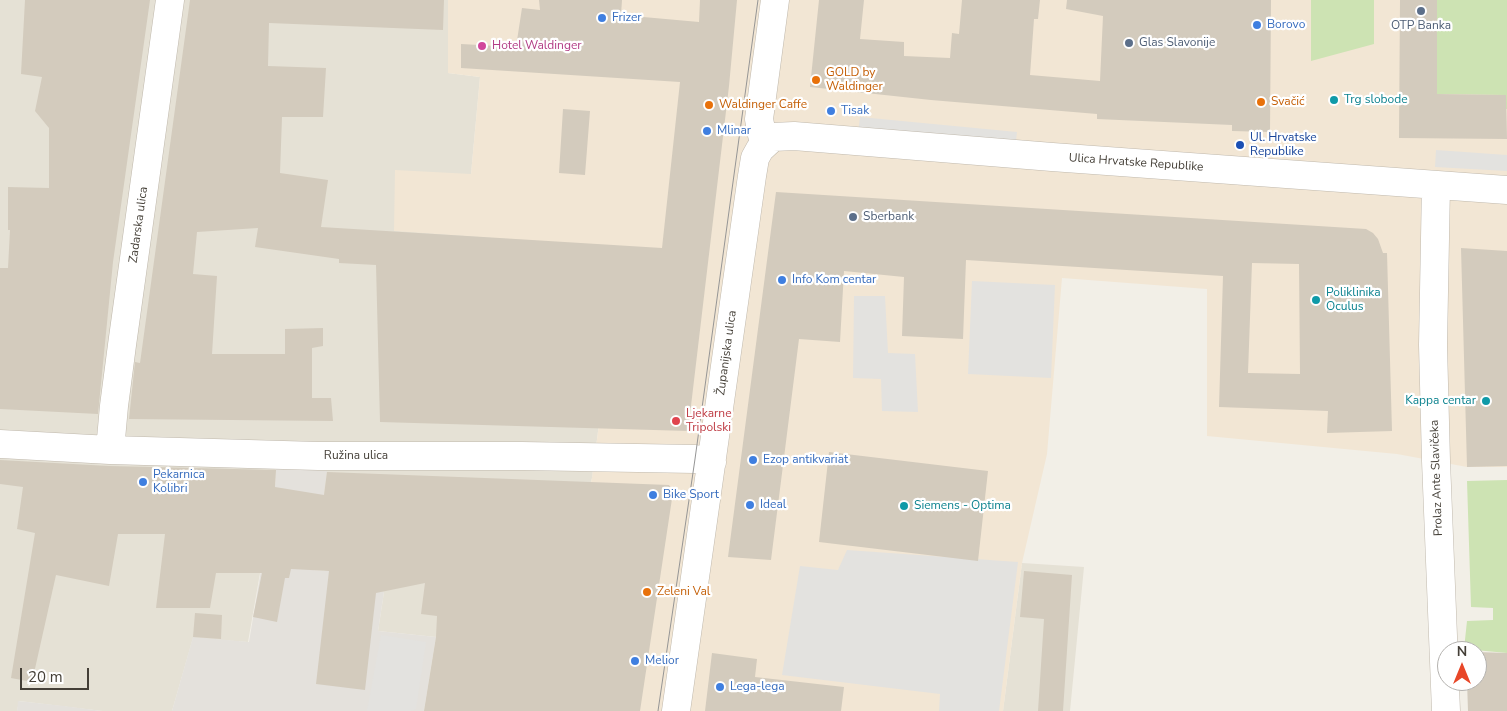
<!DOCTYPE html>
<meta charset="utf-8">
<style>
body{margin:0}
#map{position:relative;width:1507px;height:711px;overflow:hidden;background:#f2efe7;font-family:"Nunito Sans",sans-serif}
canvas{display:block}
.north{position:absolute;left:1437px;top:641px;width:50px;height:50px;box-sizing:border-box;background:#fff;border:1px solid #b4b2af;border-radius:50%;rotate:0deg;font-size:14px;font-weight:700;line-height:20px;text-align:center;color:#443f37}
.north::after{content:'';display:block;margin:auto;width:18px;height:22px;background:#e84728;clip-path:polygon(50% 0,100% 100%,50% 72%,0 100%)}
.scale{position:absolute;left:20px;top:668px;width:69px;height:22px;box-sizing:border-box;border:2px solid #443f37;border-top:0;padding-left:6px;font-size:15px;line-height:18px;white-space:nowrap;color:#443f37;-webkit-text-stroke:4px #fff;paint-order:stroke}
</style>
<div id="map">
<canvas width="1507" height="711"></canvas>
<div class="north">N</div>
<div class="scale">20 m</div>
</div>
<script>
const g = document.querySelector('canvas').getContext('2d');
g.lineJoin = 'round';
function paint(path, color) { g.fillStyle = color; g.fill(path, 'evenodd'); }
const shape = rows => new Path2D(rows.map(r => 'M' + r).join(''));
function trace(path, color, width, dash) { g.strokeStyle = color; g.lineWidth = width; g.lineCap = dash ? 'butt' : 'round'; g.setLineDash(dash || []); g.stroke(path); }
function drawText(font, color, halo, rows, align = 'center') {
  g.font = font + ' "Nunito Sans",sans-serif'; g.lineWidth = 4.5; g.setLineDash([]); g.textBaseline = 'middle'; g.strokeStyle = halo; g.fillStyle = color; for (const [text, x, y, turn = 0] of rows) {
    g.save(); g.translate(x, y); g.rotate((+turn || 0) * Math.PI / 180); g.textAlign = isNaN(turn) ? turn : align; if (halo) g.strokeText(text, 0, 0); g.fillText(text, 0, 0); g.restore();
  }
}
paint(shape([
 [0,0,448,0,448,73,480,77,471,174,622,246,592,478,539,711,424,711,436,637,378,631,384,592,365,590,276,468,275,487,248,642,193,638,172,711,102,711,19,701,17,711,0,711],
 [1022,563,1084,567,1070,711,1003,711]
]), '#e5e1d5');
paint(shape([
 [448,0,1507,0,1507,467,1467,467,1397,454,1207,436,1207,289,1062,278,1047,454,1022,563,1003,711,539,711,592,478,622,247,394,231,395,170,471,174,480,77,448,73]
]), '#f2e6d4');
paint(shape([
 [276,467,327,471,313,570,368,573,365,590,384,592,378,631,436,637,424,711,172,711,193,637,249,642,275,487],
 [18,701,64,706,102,711,17,711]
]), '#e4e1dc');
paint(shape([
 [1311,0,1374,0,1374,44,1311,61],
 [1437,0,1507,0,1507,109,1505,109,1505,95,1437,94],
 [1507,480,1507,653,1464,649,1467,621,1493,620,1493,608,1471,607,1467,481]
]), '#cde3b3');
paint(shape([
 [860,117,1017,132,1015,149,858,134],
 [1436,150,1507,155,1507,171,1435,167],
 [972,281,1055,285,1051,378,968,374],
 [854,296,885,296,888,353,915,354,918,412,882,411,881,379,853,378],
 [847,550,1018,562,999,711,939,711,940,694,782,675,800,566,838,570],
 [381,635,426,642,416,709,411,711,367,711]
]), '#e3e2df');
paint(shape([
 [25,0,150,0,113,262,98,414,0,409,0,268,8,268,10,230,8,230,8,187,49,188,49,128,35,111,42,77,21,74],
 [190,0,444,0,443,30,269,23,268,66,326,68,323,117,282,117,280,173,328,180,321,227,662,248,680,82,461,68,461,44,516,47,522,8,540,10,539,0,622,0,621,15,699,22,700,0,737,0,729,86,688,431,380,422,376,265,339,263,339,259,255,247,258,228,197,232,193,274,217,276,212,354,285,354,285,329,323,328,323,346,312,348,312,398,331,398,333,421,129,419,135,362,140,363],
 [819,0,864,0,860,39,904,42,904,56,950,58,952,33,959,34,962,0,1040,0,1038,19,1034,19,1030,75,1100,81,1103,16,1066,9,1067,0,1271,0,1270,132,1232,131,1232,125,1097,119,1097,114,931,100,810,87],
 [1400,0,1437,0,1437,94,1506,95,1507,139,1399,138],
 [563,109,590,111,585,175,559,173],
 [776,192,1366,229,1373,233,1378,239,1383,253,1387,253,1392,431,1327,433,1328,411,1219,407,1223,276,966,260,963,339,902,336,904,277,844,271,840,342,799,339,771,560,728,557],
 [1252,263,1299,264,1300,374,1248,373],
 [1461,248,1507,251,1507,466,1467,467],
 [829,452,988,471,978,561,819,542],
 [0,460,109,466,276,470,275,487,324,495,327,472,669,485,673,492,640,711,424,711,436,637,437,616,421,614,425,583,376,593,365,690,316,684,329,571,291,569,289,578,285,578,277,622,253,617,262,573,216,573,210,608,156,608,165,534,118,534,109,586,56,575,32,682,11,678,35,533,17,529,23,487,0,484],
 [1024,571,1072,575,1063,711,1038,711,1044,619,1020,617],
 [195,613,222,615,221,639,193,637],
 [1477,652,1507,653,1507,711,1468,711,1467,681,1477,681],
 [712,653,757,659,755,677,844,687,841,711,705,711]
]), '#d3cbbd');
const minor = shape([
 [766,142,762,135,759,119,775,0],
 [1436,185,1433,345,1436,461,1446,711],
 [0,444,110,450,318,456,522,456,695,459,712,462],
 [110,450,114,406,122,345,170,0],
 [676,711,752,176,755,158,760,149,773,137,794,136,1052,157,1507,190]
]);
trace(minor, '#c0b9ad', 29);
trace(minor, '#fff', 28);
trace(shape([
 [658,711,695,459,758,0]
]), '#959595', 1);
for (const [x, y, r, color] of [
 [1421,11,5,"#5c6f8a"],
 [602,18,5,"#3f7fe0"],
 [1257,25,5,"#3f7fe0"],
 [1129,43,5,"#5c6f8a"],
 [482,46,5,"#d1479c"],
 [816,80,5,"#e8710a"],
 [1334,100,5,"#0f9aa8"],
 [1261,102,5,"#e8710a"],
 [709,105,5,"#e8710a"],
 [831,111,5,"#3f7fe0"],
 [707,131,5,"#3f7fe0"],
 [1240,145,5,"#1a4fb4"],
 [853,217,5,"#5c6f8a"],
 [782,280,5,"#3f7fe0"],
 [1316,300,5,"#0f9aa8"],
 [1486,401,5,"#0f9aa8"],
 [676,421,5,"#e0444e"],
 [753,460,5,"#3f7fe0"],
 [143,482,5,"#3f7fe0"],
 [653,495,5,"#3f7fe0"],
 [750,505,5,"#3f7fe0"],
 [904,506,5,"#0f9aa8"],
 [647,592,5,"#e8710a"],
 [635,661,5,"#3f7fe0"],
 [720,687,5,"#3f7fe0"]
]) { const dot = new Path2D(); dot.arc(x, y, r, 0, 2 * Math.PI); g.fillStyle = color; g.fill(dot); trace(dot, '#fff', 2); }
drawText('12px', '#366cbe', '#fff', [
 ["Frizer",612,18],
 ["Borovo",1267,25],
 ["Tisak",841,111],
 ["Mlinar",717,131],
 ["Info Kom centar",792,280],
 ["Ezop antikvariat",763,460],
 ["Pekarnica",153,475],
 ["Kolibri",153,489],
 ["Bike Sport",663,495],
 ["Ideal",760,505],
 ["Melior",645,661],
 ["Lega-lega",730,687]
], 'left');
drawText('12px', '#4e5e75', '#fff', [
 ["OTP Banka",1421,26,"center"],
 ["Glas Slavonije",1139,43],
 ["Sberbank",863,217]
], 'left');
drawText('12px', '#b23c85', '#fff', [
 ["Hotel Waldinger",492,46]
], 'left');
drawText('12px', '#c56008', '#fff', [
 ["GOLD by",826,73],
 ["Waldinger",826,87],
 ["Svačić",1271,102],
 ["Waldinger Caffe",719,105],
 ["Zeleni Val",657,592]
], 'left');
drawText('12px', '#0d838f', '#fff', [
 ["Trg slobode",1344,100],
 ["Poliklinika",1326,293],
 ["Oculus",1326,307],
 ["Kappa centar",1476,401,"right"],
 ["Siemens - Optima",914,506]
], 'left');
drawText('12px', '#164399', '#fff', [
 ["Ul. Hrvatske",1250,138],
 ["Republike",1250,152]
], 'left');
drawText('12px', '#443f37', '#fff', [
 ["Ulica Hrvatske Republike",1136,163,4],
 ["Zadarska ulica",139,225,-82],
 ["Županijska ulica",727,353,-82],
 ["Ružina ulica",356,456],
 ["Prolaz Ante Slavičeka",1437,478,-92]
]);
drawText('12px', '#be3a42', '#fff', [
 ["Ljekarne",686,414],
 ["Tripolski",686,428]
], 'left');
</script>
